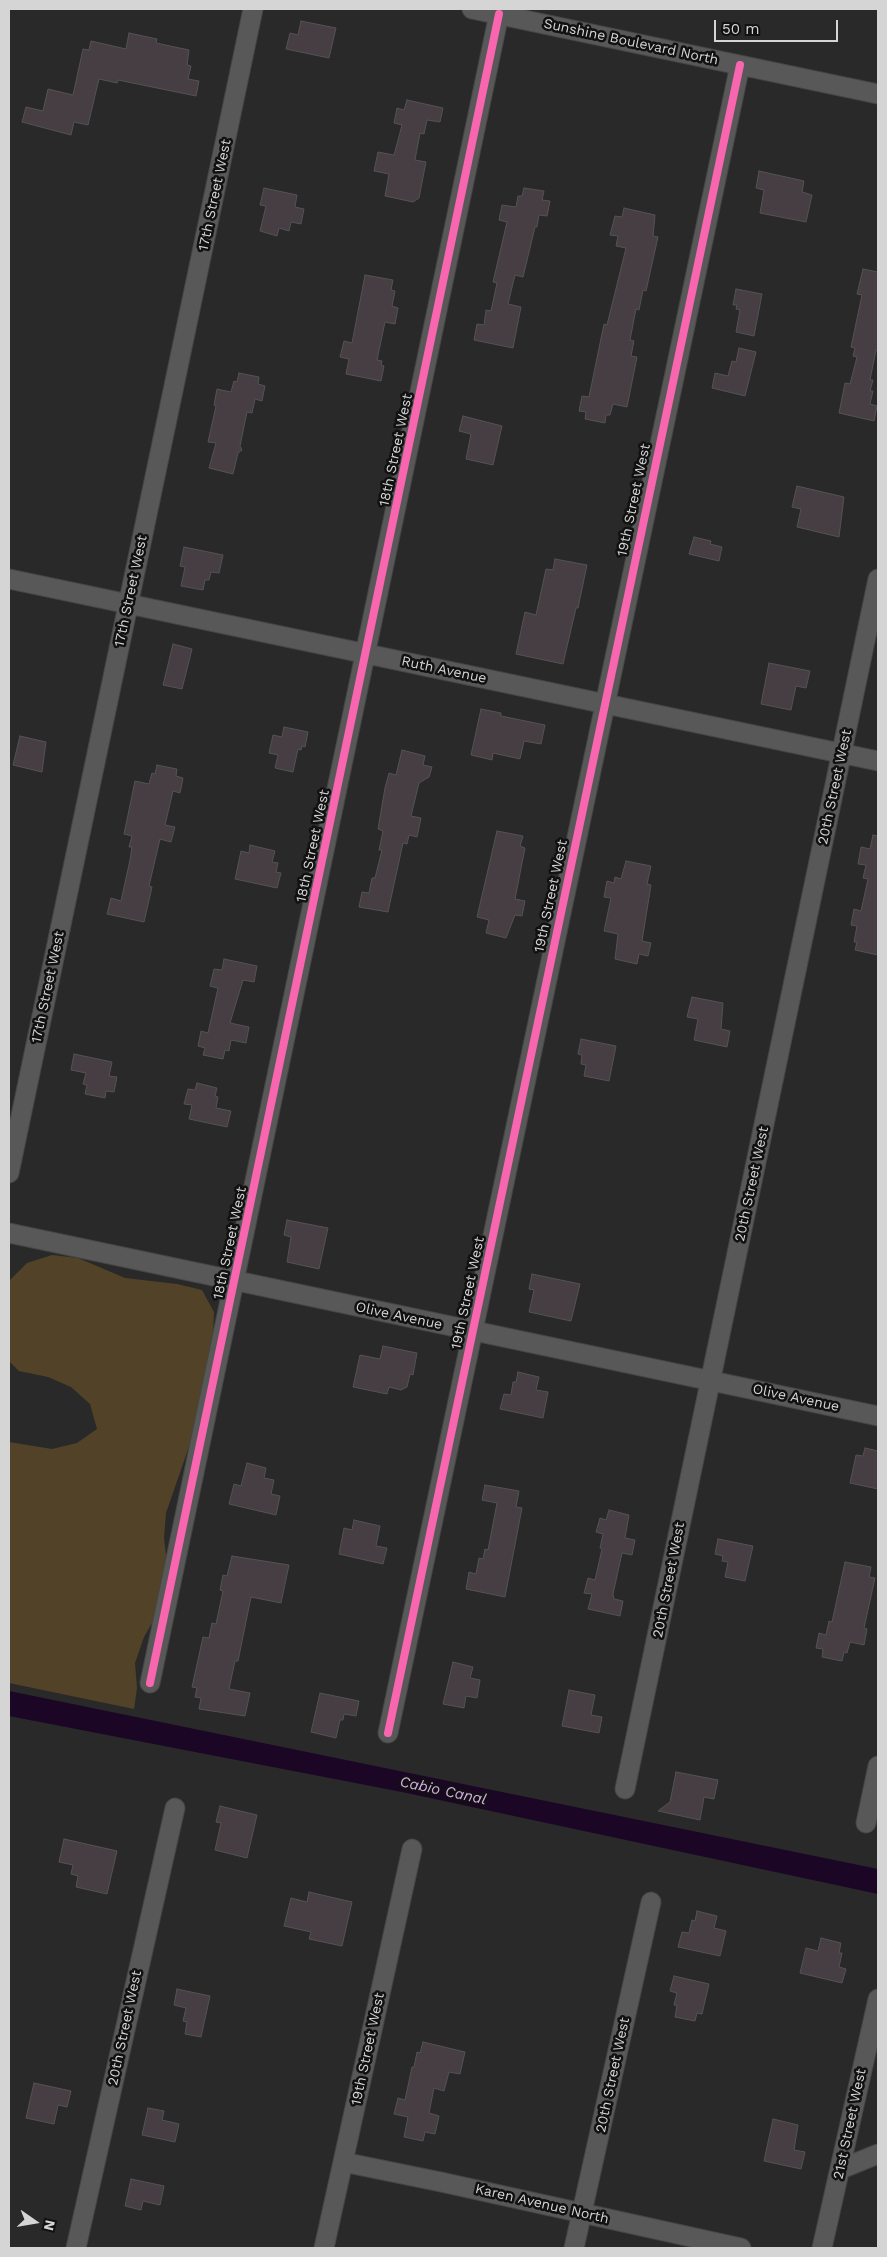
<!DOCTYPE html>
<style>
body{margin:0}
#map{position:relative;width:887px;height:2257px;overflow:hidden;background:#292929;font-family:"Work Sans",sans-serif}
canvas{display:block}
.frame{position:absolute;inset:0;border:10px solid #d6d5d5;pointer-events:none}
.north{position:absolute;left:10px;top:2197px;width:50px;height:50px;-webkit-text-stroke:4px #121111;paint-order:stroke;rotate:103deg;font-size:14px;font-weight:700;line-height:20px;text-align:center;color:#d6d5d5}
.north::after{content:'';display:block;margin:auto;width:18px;height:22px;background:#d6d5d5;clip-path:polygon(50% 0,100% 100%,50% 72%,0 100%)}
.scale{position:absolute;left:714px;top:20px;width:124px;height:22px;box-sizing:border-box;border:2px solid #d6d5d5;border-top:0;padding-left:6px;font-size:15px;line-height:18px;white-space:nowrap;color:#d6d5d5;-webkit-text-stroke:4px #121111;paint-order:stroke}
</style>
<div id="map">
<canvas width="887" height="2257"></canvas>
<div class="frame"></div>
<div class="north">N</div>
<div class="scale">50 m</div>
</div>
<script>
const g = document.querySelector('canvas').getContext('2d');
g.lineJoin = 'round';
function paint(path, color) { g.fillStyle = color; g.fill(path, 'evenodd'); }
const shape = rows => new Path2D(rows.map(r => 'M' + r).join(''));
function trace(path, color, width, dash) { g.strokeStyle = color; g.lineWidth = width; g.lineCap = dash ? 'butt' : 'round'; g.setLineDash(dash || []); g.stroke(path); }
function drawText(font, color, halo, rows, align = 'center') {
  g.font = font + ' "Work Sans",sans-serif'; g.lineWidth = 5; g.setLineDash([]); g.textBaseline = 'middle'; g.strokeStyle = halo; g.fillStyle = color; for (const [text, x, y, turn = 0] of rows) {
    g.save(); g.translate(x, y); g.rotate((+turn || 0) * Math.PI / 180); g.textAlign = isNaN(turn) ? turn : align; if (halo) g.strokeText(text, 0, 0); g.fillText(text, 0, 0); g.restore();
  }
}
paint(shape([
 [52,1255,78,1258,125,1278,177,1284,202,1290,214,1312,213,1337,192,1438,166,1513,164,1538,167,1564,157,1614,144,1637,135,1663,137,1688,134,1709,9,1683,9,1442,52,1449,77,1443,97,1429,90,1404,71,1387,48,1377,19,1371,9,1361,9,1281,27,1263]
]), '#524328');
paint(shape([
 [9,1691,878,1869,878,1894,402,1792,9,1716]
]), '#1b0625');
const building = shape([
 [301,21,336,28,329,58,286,49,290,33,298,35,301,21],
 [129,33,157,39,156,43,189,50,187,65,191,66,188,79,199,81,196,96,118,80,117,83,99,79,88,125,74,122,71,135,22,122,26,107,43,111,48,89,73,95,83,49,89,50,91,41,126,49,129,33],
 [407,100,443,108,440,122,427,120,424,134,420,133,415,160,426,162,419,198,413,202,385,196,389,174,374,171,378,152,394,155,402,125,394,123,397,108,404,110,407,100],
 [759,171,804,181,802,192,812,195,806,222,760,213,764,190,756,188,759,171],
 [264,188,297,195,295,207,304,209,301,224,291,222,289,231,279,228,277,236,260,231,266,206,260,205,264,188],
 [524,188,544,191,542,200,550,201,547,216,539,215,537,227,535,227,523,277,515,275,508,304,521,307,513,348,474,340,477,324,484,325,486,310,491,311,497,283,493,282,507,222,499,220,502,205,516,207,518,196,522,196,524,188],
 [624,208,655,215,653,236,658,237,646,291,643,290,639,310,636,309,630,340,634,341,631,356,637,357,627,407,613,404,610,415,606,415,605,423,585,419,586,412,579,411,582,396,589,397,604,324,607,325,626,248,616,246,618,236,610,235,615,216,622,217,624,208],
 [863,269,878,272,878,351,876,350,870,380,873,380,870,391,873,391,870,404,877,406,874,421,839,413,845,383,850,384,857,357,853,356,855,348,851,347,862,295,857,294,863,269],
 [365,275,393,280,391,290,395,291,392,306,398,308,395,324,385,322,377,360,382,361,381,365,384,366,381,381,346,374,349,359,340,357,344,341,352,343,365,275],
 [736,289,762,294,754,336,736,332,740,310,736,309,737,305,733,305,736,289],
 [739,348,756,352,745,396,712,388,715,373,728,376,732,361,736,362,739,348],
 [239,373,259,377,258,384,265,386,262,401,255,399,252,413,247,412,240,446,242,450,238,453,233,474,209,468,216,443,208,442,216,406,214,405,217,389,231,392,234,381,237,382,239,373],
 [463,416,502,426,493,465,466,459,471,434,459,431,463,416],
 [797,486,844,497,839,537,797,527,801,509,792,507,797,486],
 [694,537,711,541,710,544,722,547,719,561,689,554,694,537],
 [184,547,223,555,219,573,211,572,209,580,205,580,203,590,181,586,185,567,180,566,184,547],
 [555,559,587,565,578,608,576,608,563,664,516,654,525,612,536,615,546,569,553,570,555,559],
 [173,644,192,649,182,689,163,685,173,644],
 [769,663,810,671,806,688,796,686,791,710,761,704,769,663],
 [481,709,501,713,501,716,545,725,541,744,524,741,520,759,493,753,492,760,471,755,481,709],
 [284,727,308,732,305,747,302,746,301,750,298,749,293,772,275,768,278,755,269,753,273,735,282,737,284,727],
 [20,736,46,742,42,772,13,765,20,736],
 [402,750,425,756,423,765,432,767,429,777,419,783,411,816,421,818,417,837,409,835,407,844,403,843,388,912,359,907,362,892,369,893,372,878,375,878,382,850,379,850,383,831,378,829,385,788,389,773,396,775,402,750],
 [157,765,177,769,176,776,183,778,180,793,173,791,165,825,175,827,171,842,160,839,149,886,152,887,144,922,107,914,111,898,121,901,130,860,132,847,129,847,132,836,124,834,135,781,149,784,152,773,155,774,157,765],
 [497,831,523,836,520,846,525,848,515,899,525,901,522,916,515,915,506,938,486,933,489,920,477,917,497,831],
 [873,835,878,836,878,955,855,950,857,942,854,942,857,926,851,925,854,909,861,911,868,879,863,878,866,865,858,864,861,847,870,849,873,835],
 [250,845,275,851,272,862,278,863,276,872,281,873,277,888,235,879,241,851,249,853,250,845],
 [626,861,651,866,647,884,651,885,642,941,651,943,648,956,639,954,637,964,615,959,618,934,604,931,611,898,604,897,607,881,614,883,615,877,621,879,626,861],
 [224,959,257,966,254,982,243,980,230,1023,249,1027,246,1043,231,1040,229,1051,225,1050,223,1059,203,1055,205,1048,198,1046,201,1031,208,1033,218,988,210,986,214,969,222,970,224,959],
 [692,997,723,1003,721,1029,730,1031,727,1047,694,1040,698,1019,687,1017,692,997],
 [581,1039,616,1046,609,1081,584,1076,586,1065,581,1064,582,1055,578,1054,581,1039],
 [74,1054,112,1062,109,1076,117,1077,114,1092,106,1091,105,1098,85,1094,87,1085,83,1084,86,1073,71,1070,74,1054],
 [197,1083,217,1088,215,1096,218,1097,216,1108,231,1111,227,1127,189,1119,192,1105,184,1104,188,1089,195,1090,197,1083],
 [287,1220,328,1228,319,1269,287,1262,291,1237,284,1235,287,1220],
 [532,1274,580,1284,571,1321,529,1312,534,1290,529,1289,532,1274],
 [383,1346,417,1353,413,1375,410,1374,407,1387,401,1390,389,1387,387,1394,353,1387,360,1355,380,1359,383,1346],
 [518,1372,539,1377,536,1390,548,1392,543,1418,500,1409,504,1394,511,1395,513,1382,516,1382,518,1372],
 [865,1448,878,1451,878,1489,850,1483,856,1455,863,1456,865,1448],
 [247,1463,266,1468,264,1478,274,1480,271,1494,280,1496,276,1515,229,1504,234,1484,241,1486,247,1463],
 [485,1485,519,1491,516,1507,522,1508,505,1597,466,1589,469,1572,476,1574,479,1558,483,1559,485,1549,488,1550,497,1503,482,1500,485,1485],
 [609,1510,629,1515,625,1538,635,1540,632,1555,622,1553,613,1594,614,1599,623,1601,620,1616,588,1609,592,1594,584,1593,588,1578,595,1580,602,1549,600,1548,603,1534,596,1532,600,1518,606,1520,609,1510],
 [354,1520,380,1526,376,1546,387,1548,383,1564,339,1554,344,1528,352,1530,354,1520],
 [718,1539,753,1546,745,1581,725,1577,728,1562,722,1561,723,1556,715,1554,718,1539],
 [232,1556,289,1565,281,1603,251,1597,238,1661,235,1661,229,1689,250,1693,245,1716,199,1709,201,1698,195,1697,197,1688,192,1687,203,1637,209,1638,212,1623,216,1624,223,1591,220,1590,223,1575,227,1576,232,1556],
 [845,1562,871,1567,869,1577,875,1578,864,1628,867,1629,864,1645,850,1642,847,1653,844,1652,842,1661,822,1657,823,1649,816,1648,819,1633,826,1635,829,1621,832,1622,845,1562],
 [453,1662,473,1667,470,1678,480,1680,477,1698,466,1696,464,1708,443,1704,453,1662],
 [569,1690,595,1695,591,1715,602,1717,599,1733,562,1726,569,1690],
 [320,1693,359,1701,356,1716,344,1714,343,1720,340,1720,336,1738,311,1732,320,1693],
 [676,1772,718,1780,714,1799,704,1797,700,1820,658,1811,670,1802,676,1772],
 [220,1806,257,1815,247,1858,215,1850,221,1823,216,1822,220,1806],
 [64,1839,117,1851,107,1894,76,1887,78,1876,71,1874,73,1865,59,1862,64,1839],
 [309,1892,352,1902,342,1946,309,1939,311,1932,284,1926,291,1898,307,1902,309,1892],
 [697,1911,717,1916,714,1928,726,1931,720,1956,678,1947,682,1932,689,1933,692,1920,695,1921,697,1911],
 [821,1938,841,1943,839,1953,842,1953,839,1967,846,1969,842,1983,800,1973,806,1948,818,1951,821,1938],
 [674,1976,709,1984,702,2014,697,2013,695,2021,675,2017,677,2006,674,2005,677,1993,670,1991,674,1976],
 [177,1989,210,1996,201,2037,185,2034,187,2022,183,2021,186,2008,174,2005,177,1989],
 [423,2042,465,2052,460,2074,449,2072,444,2091,434,2088,429,2113,439,2116,435,2134,425,2132,423,2141,404,2137,408,2117,394,2114,398,2098,405,2100,412,2067,414,2067,417,2052,420,2053,423,2042],
 [34,2083,71,2091,67,2107,58,2105,54,2124,26,2118,34,2083],
 [148,2108,164,2111,162,2120,179,2124,175,2142,142,2135,148,2108],
 [773,2119,798,2125,794,2150,805,2152,801,2169,764,2161,773,2119],
 [131,2179,164,2186,160,2205,143,2201,141,2210,125,2206,131,2179]
]);
paint(building, '#473e43');
trace(building, '#545353', 1);
const minor = shape([
 [472,9,878,94],
 [9,579,878,761],
 [9,1173,253,9],
 [9,1233,878,1416],
 [150,1683,499,14],
 [388,1733,740,65],
 [625,1789,878,579],
 [866,1823,878,1766],
 [343,2162,441,2182,741,2248],
 [841,2169,878,2154],
 [76,2248,175,1808],
 [324,2248,412,1849],
 [574,2248,651,1902],
 [822,2248,878,1999]
]);
trace(minor, '#454545', 21);
trace(minor, '#595858', 19);
trace(shape([
 [150,1683,499,14],
 [388,1733,740,65]
]), '#f766af', 8);
drawText('14px', '#d6d5d5', '#121111', [
 ["Sunshine Boulevard North",631,42,12],
 ["17th Street West",215,195,-78],
 ["18th Street West",396,450,-78],
 ["19th Street West",634,500,-78],
 ["17th Street West",131,591,-78],
 ["Ruth Avenue",444,670,12],
 ["20th Street West",835,787,-78],
 ["18th Street West",313,846,-78],
 ["19th Street West",551,896,-78],
 ["17th Street West",48,987,-78],
 ["20th Street West",752,1184,-78],
 ["18th Street West",230,1243,-78],
 ["19th Street West",468,1293,-78],
 ["Olive Avenue",399,1316,12],
 ["Olive Avenue",796,1398,12],
 ["20th Street West",669,1580,-79],
 ["20th Street West",125,2028,-78],
 ["19th Street West",368,2049,-78],
 ["20th Street West",613,2075,-78],
 ["21st Street West",850,2124,-78],
 ["Karen Avenue North",542,2204,13]
]);
drawText('italic 15px', '#d8aaed', '#121111', [
 ["Cabio Canal",443,1791,12]
]);
</script>
